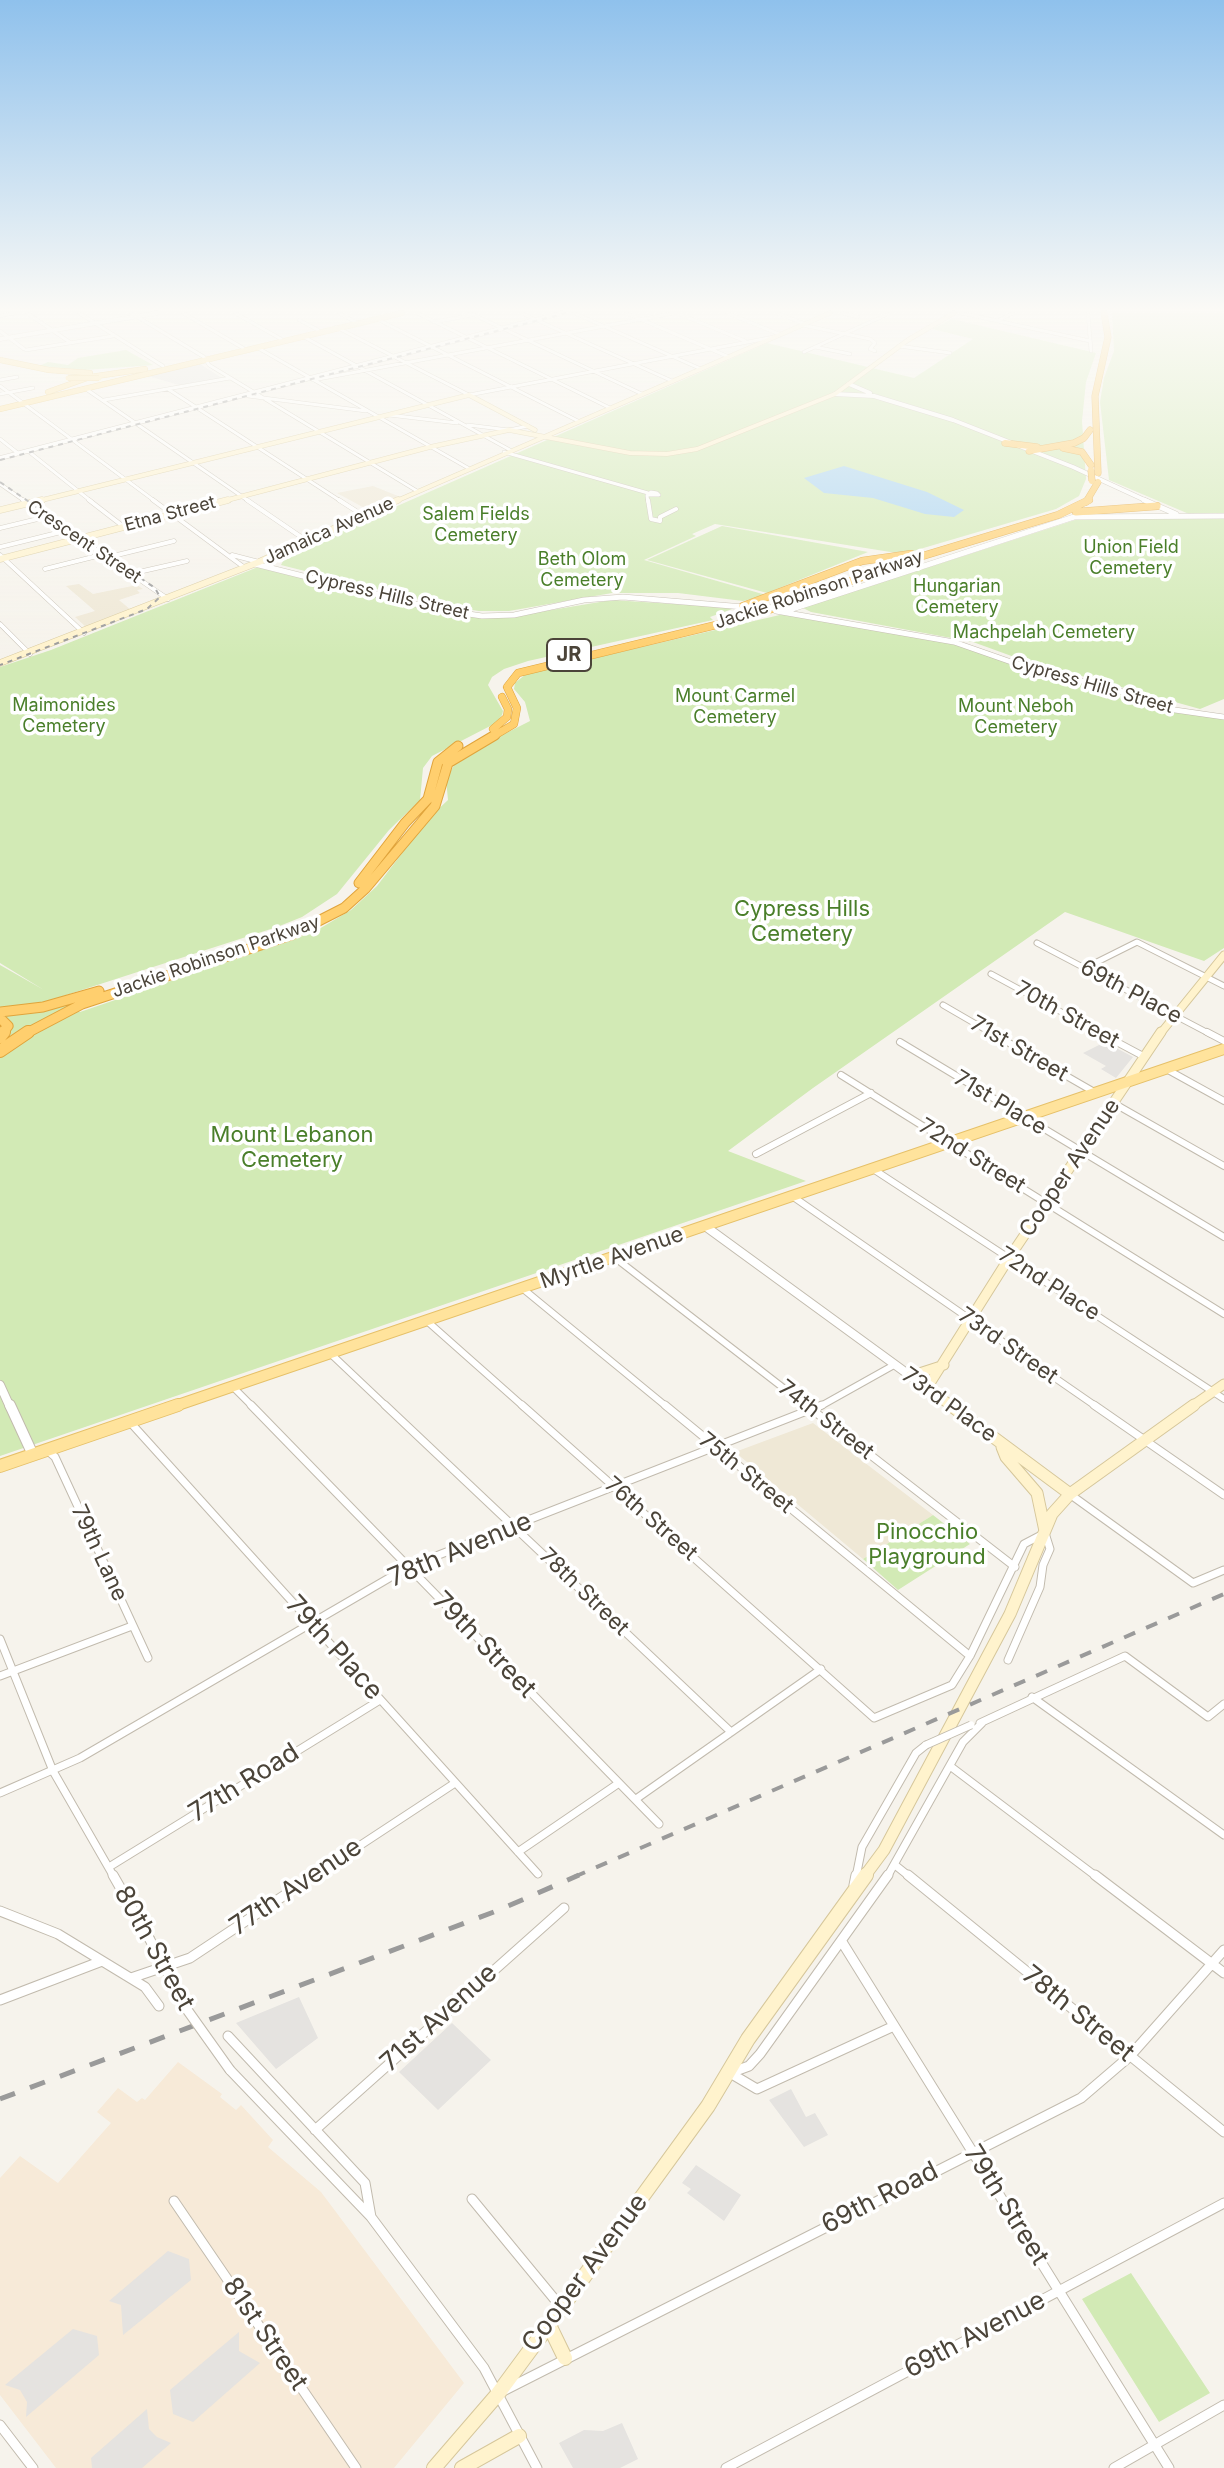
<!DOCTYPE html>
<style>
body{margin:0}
canvas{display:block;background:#f6f3ec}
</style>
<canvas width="1224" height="2468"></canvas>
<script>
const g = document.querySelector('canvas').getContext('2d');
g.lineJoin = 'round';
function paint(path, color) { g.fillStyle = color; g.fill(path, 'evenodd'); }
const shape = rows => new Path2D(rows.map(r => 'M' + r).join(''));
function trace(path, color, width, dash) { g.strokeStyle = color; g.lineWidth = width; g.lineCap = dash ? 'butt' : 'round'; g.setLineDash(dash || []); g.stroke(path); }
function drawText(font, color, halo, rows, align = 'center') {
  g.font = font + ' Inter,sans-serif'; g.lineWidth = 7; g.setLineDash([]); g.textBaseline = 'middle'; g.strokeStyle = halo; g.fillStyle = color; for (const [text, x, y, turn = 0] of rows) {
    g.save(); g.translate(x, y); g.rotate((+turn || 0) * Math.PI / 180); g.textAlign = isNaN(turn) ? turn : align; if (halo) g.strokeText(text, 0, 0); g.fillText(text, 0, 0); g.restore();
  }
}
paint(shape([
 [178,2062,222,2094,220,2097,236,2110,241,2105,273,2140,268,2147,321,2192,464,2383,394,2468,56,2468,0,2395,0,2178,20,2156,58,2183,111,2123,97,2112,118,2088,137,2102,142,2098,145,2100]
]), '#f7ead8');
paint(shape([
 [373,486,398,496,368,510,337,493],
 [79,584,93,594,137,585,143,589,137,590,140,593,119,600,131,610,86,627,75,617,95,611,66,586],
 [813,1423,933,1515,863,1559,735,1452]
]), '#efe8d6');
paint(shape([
 [1112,313,1224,313,1224,513,1189,514,1109,480,1100,402,1104,378,1114,351],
 [952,319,1096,353,1086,382,1082,421,1086,479,1079,496,1056,509,903,554,715,524,692,534,696,536,644,560,766,595,743,601,678,593,612,593,509,611,479,611,440,605,281,565,283,561,277,559,767,343,914,378,973,339,932,329],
 [126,350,153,365,85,370,39,366,48,362,68,365,78,358],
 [1224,518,1224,699,1200,709,1017,658,973,642,811,612,803,608,1078,519],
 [722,526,868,552,767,593,647,560],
 [258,567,464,616,509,617,612,600,735,608,710,617,713,620,528,661,504,669,492,677,488,685,503,711,502,715,496,723,432,756,423,768,420,800,389,830,337,894,302,917,277,927,57,998,80,1012,314,932,351,910,377,886,429,818,448,800,446,779,459,757,530,721,525,702,514,689,515,683,526,674,784,614,953,644,1027,669,1118,692,1173,712,1224,719,1224,948,1204,961,1065,912,813,1088,728,1151,806,1181,0,1456,0,965,44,990,0,963,0,667,51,650],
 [933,1515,970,1544,898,1590,863,1559],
 [1131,2273,1210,2393,1159,2422,1082,2299]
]), '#d2eab5');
paint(shape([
 [200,364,222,378,179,385,148,376],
 [1105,1042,1133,1057,1116,1078,1101,1069,1106,1066,1083,1053],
 [299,1997,318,2038,276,2069,236,2023],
 [452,2023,491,2060,438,2110,399,2072],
 [791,2089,806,2117,815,2113,828,2135,804,2147,769,2100],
 [696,2165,741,2195,724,2221,687,2193,691,2189,682,2183],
 [168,2251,189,2259,191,2280,123,2335,121,2305,109,2301],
 [73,2329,97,2336,99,2355,26,2417,27,2402,20,2390,5,2385],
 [239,2332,239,2351,260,2363,193,2422,173,2414,170,2390],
 [147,2409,149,2429,157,2437,171,2443,142,2468,92,2468,91,2458],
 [622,2423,638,2459,620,2468,573,2468,559,2443,584,2430,603,2431]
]), '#e5e3e0');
paint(shape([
 [844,466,927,492,964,510,954,517,925,514,873,498,824,493,804,478]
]), '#a9d4f2');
const minorFar5 = shape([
 [27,313,71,343],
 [79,313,163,366],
 [131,313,204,357,209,365,417,491],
 [183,313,243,348],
 [235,313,281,339],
 [339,313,359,324],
 [417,313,610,408],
 [470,313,642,394],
 [521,313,672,381],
 [574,313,701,369],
 [626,313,729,357],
 [677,313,745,341],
 [727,313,779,334],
 [777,313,805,324],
 [842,313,858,317],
 [961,313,1090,341],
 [1088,313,1091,351],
 [0,316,14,313],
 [377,319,578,421],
 [299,320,318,330],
 [997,321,1013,313],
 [434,322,473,315],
 [802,325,870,339,875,343,870,349,875,351],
 [336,327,469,395,774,337],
 [0,331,24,349],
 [304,337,510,450],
 [899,346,950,353],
 [815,347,850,354],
 [258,348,468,468],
 [26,350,113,336],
 [804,352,890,313],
 [0,380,17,377],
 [313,380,675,313],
 [0,386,156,502],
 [86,389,250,502],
 [168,389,342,502],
 [0,394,33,388],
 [248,396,366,411],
 [104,400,230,378],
 [389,415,457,423],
 [468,425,509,430,528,426],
 [0,439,19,454],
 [28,451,92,502],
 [504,452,648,493],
 [0,484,26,502],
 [651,492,657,493,659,495,647,495,651,492],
 [647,496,648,502]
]);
const minorFar4 = shape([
 [23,500,168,599],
 [89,500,124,527],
 [153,500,245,568],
 [247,500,307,541],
 [339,500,364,516],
 [648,500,651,519,660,521,660,517,676,509],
 [0,528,46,517],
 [0,547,65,531],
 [0,555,84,633],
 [232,555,259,562],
 [105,558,174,541],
 [45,569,101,555],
 [130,574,187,561],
 [0,624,30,654]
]);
const minorFar3 = shape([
 [1037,943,1210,1034],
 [1085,968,1137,942,1224,986],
 [991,974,1102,1034],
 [943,1005,993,1034]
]);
const minorFar2 = shape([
 [990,1032,1096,1093],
 [1098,1032,1143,1056],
 [1207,1032,1224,1041],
 [900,1042,1224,1237],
 [1168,1070,1224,1101],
 [841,1075,1224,1314],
 [1115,1104,1224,1166],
 [756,1154,871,1093],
 [873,1169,1224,1399],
 [792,1196,1097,1407],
 [614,1257,808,1407],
 [522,1288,667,1407],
 [427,1321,524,1407],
 [331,1354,387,1407],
 [233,1387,253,1407],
 [819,1407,894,1365]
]);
const minorFar1 = shape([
 [251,1405,659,1824],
 [385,1405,731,1732],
 [522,1405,874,1718,952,1685,970,1656,1024,1544,1045,1533,1050,1549,1043,1565,1040,1587,1008,1660],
 [665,1405,970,1656],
 [806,1405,1015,1567],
 [1094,1405,1224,1495],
 [130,1422,538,1874],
 [47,1450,55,1457,148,1658],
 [1071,1495,1193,1583,1224,1570],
 [0,1639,53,1771,114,1877],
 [0,1676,132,1626],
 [1032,1697,1224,1835],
 [980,1723,1125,1656,1208,1717,1224,1704],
 [950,1766,1097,1877],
 [0,1793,80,1758,408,1567,822,1405],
 [636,1799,821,1669],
 [518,1852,619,1783],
 [895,1865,910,1877],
 [109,1867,380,1700],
 [312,1877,455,1783],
 [856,1877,862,1847,916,1753,926,1745],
 [887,1877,963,1742,982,1723]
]);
const minor = shape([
 [113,1875,149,1938],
 [908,1875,1224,2132],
 [1095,1875,1224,1973],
 [854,1885,856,1875],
 [0,1911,58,1934,145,1987,159,2006],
 [842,1942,1169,2468],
 [131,1978,190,1958,315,1875],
 [0,2000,102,1961],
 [228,2036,365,2183,371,2217],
 [230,2070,371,2217,484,2368,537,2468],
 [730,2073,749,2066,760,2054,888,1875],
 [730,2073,757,2089,894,2026],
 [315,2130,564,1908],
 [472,2199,561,2307],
 [174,2201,356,2468],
 [505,2390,1081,2098,1130,2056,1224,1950],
 [0,2425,33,2468],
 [726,2468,1224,2203],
 [1114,2468,1224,2405]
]);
const tertiaryFar3 = shape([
 [0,339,157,313],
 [849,384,870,393],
 [835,394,874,396,953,420,1073,467,1149,502],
 [0,458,562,313]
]);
const tertiaryFar2 = shape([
 [1144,500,1176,514],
 [255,564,435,609,482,616,514,615,584,600,623,597,756,608],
 [776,611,954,642,1017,664,1127,693,1175,710,1224,717],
 [783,612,1074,517,1224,516]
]);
const tertiaryFar1 = shape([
 [705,1226,927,1388],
 [0,1385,10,1407]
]);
const tertiary = shape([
 [10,1405,33,1455]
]);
const secondaryFar5 = shape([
 [34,502,469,395,535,430],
 [220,502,430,447,509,430,630,453,667,454,697,449,835,394,908,340,954,313],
 [394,502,830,313]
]);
const secondaryFar4 = shape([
 [0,510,42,500],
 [0,559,228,500],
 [0,663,259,562,398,500]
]);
const secondaryFar3 = shape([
 [1160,1034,1224,955]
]);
const secondaryFar2 = shape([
 [910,1376,944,1365],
 [953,1407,927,1388,1009,1258,1161,1032],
 [1191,1407,1224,1384]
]);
const secondaryFar1 = shape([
 [950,1405,1070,1494],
 [1002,1447,1006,1457,1037,1493,1045,1531],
 [864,1877,884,1850,1010,1614,1052,1514,1070,1494,1194,1405]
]);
const secondary = shape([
 [549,2325,565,2358],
 [434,2468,497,2395,562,2307,708,2106,748,2039,866,1875],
 [462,2468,519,2436]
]);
const primaryFar2 = shape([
 [0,360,49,370,90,373],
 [48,392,90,377,145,369],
 [0,409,402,313]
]);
const primaryFar1 = shape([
 [172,1407,1224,1049]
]);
const primary = shape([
 [0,1466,178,1405]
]);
const motorwayFar3 = shape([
 [1005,443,1037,447],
 [1063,448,1082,452,1091,465],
 [1029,451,1074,443,1084,438,1090,430],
 [1098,473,1095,396,1108,337,1104,313],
 [1086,502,1098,482]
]);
const motorwayFar2 = shape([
 [1076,512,1157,506],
 [743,606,862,561,911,554],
 [493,729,507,717,508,709,502,697],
 [492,737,514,724,517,708,507,687,518,673,749,617,916,558,1058,515,1089,500]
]);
const motorwayFar1 = shape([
 [359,883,405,823,428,799,438,762,458,746],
 [0,1012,43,1007,99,991],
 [0,1018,8,1026,2,1034],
 [25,1034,82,1004,291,935,344,908,365,889,435,806,448,763,495,735]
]);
const motorway = shape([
 [0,1037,4,1032],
 [0,1051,28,1032]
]);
trace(minorFar5, '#c2bbae', 4);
trace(minorFar4, '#c2bbae', 5);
trace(minorFar3, '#c2bbae', 7);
trace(minorFar2, '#c2bbae', 8);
trace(minorFar1, '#c2bbae', 9);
trace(minor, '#c2bbae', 11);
trace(tertiaryFar3, '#c2bbae', 5);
trace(tertiaryFar2, '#c2bbae', 6);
trace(tertiaryFar1, '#c2bbae', 10);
trace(tertiary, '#c2bbae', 12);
trace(secondaryFar5, '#d6c79b', 5);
trace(secondaryFar4, '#d6c79b', 7);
trace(secondaryFar3, '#d6c79b', 9);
trace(secondaryFar2, '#d6c79b', 11);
trace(secondaryFar1, '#d6c79b', 13);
trace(secondary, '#d6c79b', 16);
trace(primaryFar2, '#e6c16a', 6);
trace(primaryFar1, '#e6c16a', 12);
trace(primary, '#e6c16a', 14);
trace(motorwayFar3, '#e0a43c', 7);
trace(motorwayFar2, '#e0a43c', 8);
trace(motorwayFar1, '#e0a43c', 11);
trace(motorway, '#e0a43c', 14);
trace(minorFar5, '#fff', 3);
trace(minorFar4, '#fff', 4);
trace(minorFar3, '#fff', 5);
trace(minorFar2, '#fff', 6);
trace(minorFar1, '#fff', 7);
trace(minor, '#fff', 9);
trace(tertiaryFar3, '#fff', 4);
trace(tertiaryFar2, '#fff', 5);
trace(tertiaryFar1, '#fff', 8);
trace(tertiary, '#fff', 10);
trace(secondaryFar5, '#fff3cd', 4);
trace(secondaryFar4, '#fff3cd', 6);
trace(secondaryFar3, '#fff3cd', 7);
trace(secondaryFar2, '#fff3cd', 9);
trace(secondaryFar1, '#fff3cd', 11);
trace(secondary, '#fff3cd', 14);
trace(primaryFar2, '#ffe39c', 5);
trace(primaryFar1, '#ffe39c', 10);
trace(primary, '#ffe39c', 12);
trace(motorwayFar3, '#ffcf6e', 6);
trace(motorwayFar2, '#ffcf6e', 7);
trace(motorwayFar1, '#ffcf6e', 9);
trace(motorway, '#ffcf6e', 12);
trace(shape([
 [0,460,566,313],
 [0,482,155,588,160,597,147,609,0,665]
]), '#9a9a9a', 2, [5, 5]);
trace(shape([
 [574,1877,1224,1594]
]), '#9a9a9a', 4, [12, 12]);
trace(shape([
 [0,2099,499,1910,579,1875]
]), '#9a9a9a', 5, [16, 16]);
const minorBridgeFar1 = shape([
 [926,1745,971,1725]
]);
const minorBridge = shape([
 [149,1938,188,2011,230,2070]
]);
const tertiaryBridge = shape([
 [759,606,780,609]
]);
const primaryBridge = shape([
 [68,378,99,378]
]);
const motorwayBridge = shape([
 [1091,470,1092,481]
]);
trace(minorBridgeFar1, '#c2bbae', 9, []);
trace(minorBridge, '#c2bbae', 11, []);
trace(tertiaryBridge, '#c2bbae', 6, []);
trace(primaryBridge, '#e6c16a', 6, []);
trace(motorwayBridge, '#e0a43c', 7, []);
trace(minorBridgeFar1, '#fff', 7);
trace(minorBridge, '#fff', 9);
trace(tertiaryBridge, '#fff', 5);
trace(primaryBridge, '#ffe39c', 5);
trace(motorwayBridge, '#ffcf6e', 6);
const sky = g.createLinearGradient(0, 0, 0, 659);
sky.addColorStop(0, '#8fc1ec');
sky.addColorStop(0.47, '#fbfaf6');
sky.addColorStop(1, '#fbfaf600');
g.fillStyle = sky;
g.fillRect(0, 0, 1224, 659);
drawText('18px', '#4b4439', '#fff', [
 ["Etna Street",170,514,-15],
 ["Jamaica Avenue",329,531,-24],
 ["Crescent Street",84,542,34],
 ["Jackie Robinson Parkway",819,590,-18],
 ["Cypress Hills Street",387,595,13],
 ["Cypress Hills Street",1092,685,16],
 ["Jackie Robinson Parkway",216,957,-19]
]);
drawText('18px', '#4a7f2a', '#fff', [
 ["Salem Fields",476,515],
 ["Cemetery",476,536],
 ["Union Field",1131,548],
 ["Cemetery",1131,569],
 ["Beth Olom",582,560],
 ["Cemetery",582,581],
 ["Hungarian",957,587],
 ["Cemetery",957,608],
 ["Machpelah Cemetery",1044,633],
 ["Mount Carmel",735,697],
 ["Cemetery",735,718],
 ["Maimonides",64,706],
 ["Cemetery",64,727],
 ["Mount Neboh",1016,707],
 ["Cemetery",1016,728]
]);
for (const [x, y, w] of [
 [569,655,44]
]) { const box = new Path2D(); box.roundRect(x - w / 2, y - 16, w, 32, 6); g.fillStyle = '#fff'; g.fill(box); trace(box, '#4b4439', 2); }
drawText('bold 20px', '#4b4439', null, [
 ["JR",569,655]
]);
drawText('22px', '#4a7f2a', '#fff', [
 ["Cypress Hills",802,909],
 ["Cemetery",802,934],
 ["Mount Lebanon",292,1135],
 ["Cemetery",292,1160],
 ["Pinocchio",927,1532],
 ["Playground",927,1557]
]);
drawText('22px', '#4b4439', '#fff', [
 ["69th Place",1131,992,28],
 ["70th Street",1067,1015,29],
 ["71st Street",1019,1049,30],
 ["71st Place",1000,1103,31],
 ["72nd Street",972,1156,32],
 ["Cooper Avenue",1070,1168,-56],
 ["Myrtle Avenue",612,1258,-19],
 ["72nd Place",1049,1284,33],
 ["73rd Street",1008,1346,35],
 ["73rd Place",949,1405,36],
 ["74th Street",826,1420,38],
 ["75th Street",746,1473,39],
 ["76th Street",651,1519,41],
 ["79th Lane",99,1553,65],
 ["78th Street",584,1592,44]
]);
drawText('26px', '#4b4439', '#fff', [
 ["78th Avenue",460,1550,-23],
 ["79th Street",484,1645,46],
 ["79th Place",334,1648,48],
 ["77th Road",244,1783,-32],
 ["77th Avenue",296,1887,-34],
 ["80th Street",154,1948,61],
 ["78th Street",1078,2014,39],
 ["71st Avenue",439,2018,-42],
 ["69th Road",880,2198,-27],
 ["79th Street",1006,2205,58],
 ["Cooper Avenue",585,2273,-53],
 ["81st Street",265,2334,56],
 ["69th Avenue",975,2335,-28]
]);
</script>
